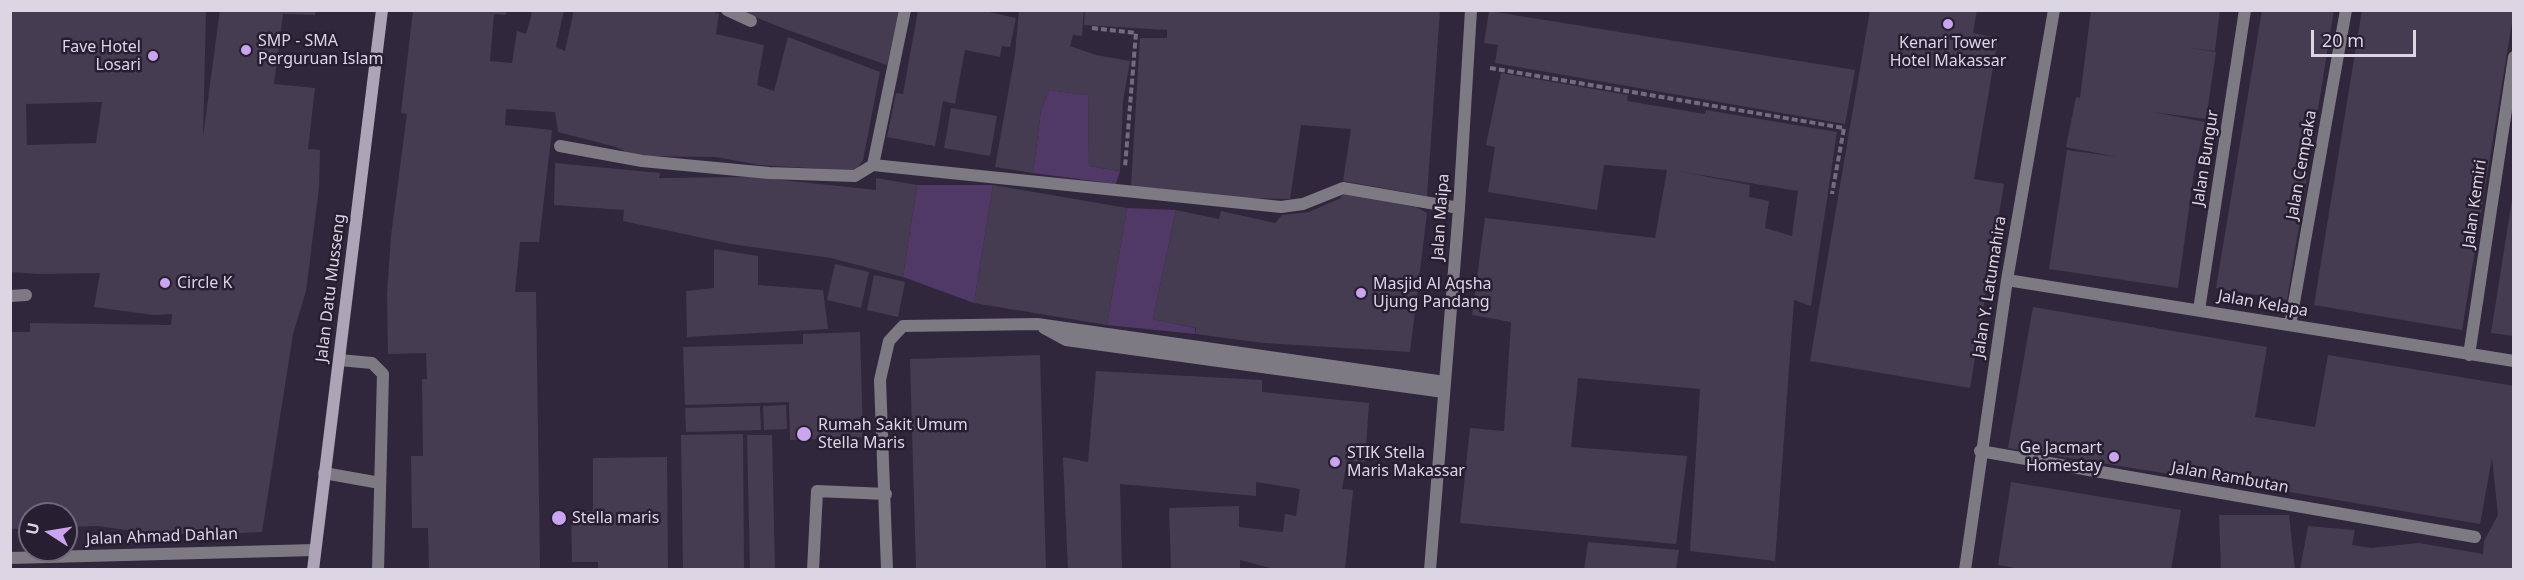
<!DOCTYPE html>
<style>
body{margin:0}
#map{position:relative;width:2524px;height:580px;overflow:hidden;background:#31273c;font-family:"Noto Sans",sans-serif}
canvas{display:block}
.frame{position:absolute;inset:0;border:12px solid #dcd6e4;pointer-events:none}
.north{position:absolute;left:18px;top:502px;width:60px;height:60px;box-sizing:border-box;background:#271e31;border:2px solid #6f6879;border-radius:50%;rotate:282deg;font-size:16px;font-weight:700;line-height:24px;text-align:center;color:#dcd6e4}
.north::after{content:'';display:block;margin:auto;width:21px;height:27px;background:#c8a5ee;clip-path:polygon(50% 0,100% 100%,50% 72%,0 100%)}
.scale{position:absolute;left:2311px;top:30px;width:105px;height:27px;box-sizing:border-box;border:3px solid #dcd6e4;border-top:0;padding-left:8px;font-size:18px;line-height:21px;white-space:nowrap;color:#dcd6e4;-webkit-text-stroke:4px #271e31;paint-order:stroke}
</style>
<div id="map">
<canvas width="2524" height="580"></canvas>
<div class="frame"></div>
<div class="north">U</div>
<div class="scale">20 m</div>
</div>
<script>
const g = document.querySelector('canvas').getContext('2d');
g.lineJoin = 'round';
function paint(path, color) { g.fillStyle = color; g.fill(path, 'evenodd'); }
const shape = rows => new Path2D(rows.map(r => 'M' + r).join(''));
function trace(path, color, width, dash) { g.strokeStyle = color; g.lineWidth = width; g.lineCap = dash ? 'butt' : 'round'; g.setLineDash(dash || []); g.stroke(path); }
function drawText(font, color, halo, rows, align = 'center') {
  g.font = font + ' "Noto Sans",sans-serif'; g.lineWidth = 5; g.setLineDash([]); g.textBaseline = 'middle'; g.strokeStyle = halo; g.fillStyle = color; for (const [text, x, y, turn = 0] of rows) {
    g.save(); g.translate(x, y); g.rotate((+turn || 0) * Math.PI / 180); g.textAlign = isNaN(turn) ? turn : align; if (halo) g.strokeText(text, 0, 0); g.fillText(text, 0, 0); g.restore();
  }
}
paint(shape([
 [1049,90,1088,95,1089,166,1120,171,1116,184,1033,173,1041,110],
 [917,185,993,185,974,303,903,277],
 [1127,208,1176,210,1153,319,1195,328,1195,334,1107,325]
]), '#503867');
paint(shape([
 [10,10,206,10,203,137,220,10,316,10,315,15,283,14,274,84,315,88,308,149,320,150,319,187,306,291,293,334,262,532,199,535,133,531,98,526,66,527,66,514,30,514,30,528,10,529,10,332,30,332,30,323,171,325,172,314,154,315,94,307,100,273,38,274,10,272],
 [102,102,96,143,27,145,26,104],
 [413,10,507,10,506,15,494,14,490,61,512,63,517,31,526,34,532,13,526,10,564,10,556,47,565,51,574,10,710,10,719,14,716,34,764,45,757,85,774,91,788,37,880,72,863,160,856,171,759,165,716,157,635,156,616,147,558,132,555,112,506,109,505,125,552,130,539,242,520,242,515,292,536,292,540,570,429,570,428,528,412,528,411,456,423,456,422,379,427,379,426,353,388,354,387,294,391,236,407,114,401,113],
 [746,10,899,10,887,65,785,29,745,13],
 [918,10,980,10,1016,18,1010,47,1002,46,1000,57,965,50,955,104,943,101,935,146,887,137,896,93,903,94],
 [1019,10,1084,10,1082,36,1073,35,1070,46,1096,55,1130,61,1123,101,1120,171,1089,166,1088,95,1049,90,1041,110,1033,173,995,167,1015,54],
 [1085,10,1440,10,1427,196,1343,181,1351,129,1301,125,1290,199,1245,198,1131,186,1140,38,1167,38,1167,30,1084,25],
 [1870,10,1977,10,1973,33,1998,38,1974,179,2004,184,1970,388,1810,361],
 [2091,10,2220,10,2215,51,2190,48,2216,52,2206,119,2153,112,2205,122,2194,172,2178,288,2049,269,2067,150,2117,157,2066,147,2076,97,2080,98],
 [2262,10,2334,10,2287,300,2216,288],
 [2362,10,2514,10,2462,330,2314,305],
 [1489,11,1855,70,1845,124,1495,63,1498,45,1484,43],
 [1501,73,1628,95,1627,101,1705,114,1706,110,1837,132,1811,306,1794,300,1775,561,1690,551,1700,389,1578,378,1571,447,1687,456,1676,544,1460,523,1470,428,1504,431,1511,322,1472,315,1485,218,1655,238,1667,170,1604,165,1597,210,1488,192,1495,147,1486,145],
 [1677,171,1798,191,1792,236,1765,228,1769,201,1749,197,1750,185],
 [951,108,997,116,990,156,944,148],
 [555,163,660,173,659,178,754,177,876,190,876,178,917,185,903,277,831,258,731,244,623,221,624,210,554,205],
 [993,185,1127,208,1107,325,974,303],
 [1342,193,1416,207,1427,213,1410,352,1264,343,1195,334,1196,328,1153,319,1176,210,1219,219,1221,211,1275,223,1282,215,1309,212,1341,198],
 [2512,200,2514,200,2514,336,2491,333],
 [714,249,758,256,758,285,823,290,828,329,687,337,686,291,714,288],
 [835,264,869,272,861,308,827,300],
 [874,275,905,282,898,317,867,310],
 [2033,307,2267,347,2255,417,2315,427,2328,355,2514,386,2514,570,2300,570,2308,526,2355,530,2352,545,2371,548,2419,543,2483,554,2484,541,2498,515,2492,458,2480,524,2188,475,2188,477,2008,448],
 [860,332,863,437,790,440,789,402,685,405,683,347,803,344,803,334],
 [1040,355,1046,570,916,570,910,359],
 [1096,371,1262,380,1262,392,1369,403,1365,462,1347,461,1342,489,1353,490,1345,570,1278,570,1240,560,1240,570,1171,570,1169,508,1239,506,1239,527,1283,532,1285,514,1296,516,1300,489,1256,482,1256,496,1120,484,1122,570,1068,570,1063,457,1088,462],
 [786,405,787,429,764,430,763,406],
 [760,406,761,430,686,432,685,408],
 [743,434,744,570,683,570,681,435],
 [747,435,772,435,775,570,750,570],
 [667,457,668,570,598,570,598,562,572,562,571,511,593,511,593,458],
 [2011,482,2181,510,2171,570,2026,570,1998,565],
 [2219,515,2289,515,2295,570,2221,570],
 [1588,542,1679,550,1676,570,1584,570]
]), '#463c51');
trace(shape([
 [1092,28,1136,33,1125,167],
 [1490,68,1844,128,1832,194]
]), '#746b7e', 4, [6, 3]);
trace(shape([
 [1044,328,1066,340,1444,392],
 [339,360,372,363,383,374,378,570],
 [324,473,380,483],
 [813,570,817,491,886,494],
 [887,570,880,380,889,341,903,326,1037,324,1445,382]
]), '#7e7a84', 12);
trace(shape([
 [727,10,751,21],
 [905,10,873,165,1281,207,1303,204,1343,188,1459,208],
 [560,146,642,161,769,173,855,176,873,165],
 [2007,280,2514,361],
 [10,296,26,295],
 [2199,310,2245,10],
 [2290,325,2346,10],
 [2469,355,2514,57],
 [1980,451,2475,537],
 [10,558,315,550],
 [1430,570,1459,208,1471,10],
 [1965,570,2007,280,2054,10]
]), '#7e7a84', 12);
trace(shape([
 [313,570,382,10]
]), '#ada5b7', 12);
for (const [x, y, r, color] of [
 [1948,24,6,"#c8a5ee"],
 [246,50,6,"#c8a5ee"],
 [153,56,6,"#c8a5ee"],
 [165,283,6,"#c8a5ee"],
 [1361,293,6,"#c8a5ee"],
 [804,434,8,"#c8a5ee"],
 [2114,457,6,"#c8a5ee"],
 [1335,462,6,"#c8a5ee"],
 [559,518,8,"#c8a5ee"]
]) { const dot = new Path2D(); dot.arc(x, y, r, 0, 2 * Math.PI); g.fillStyle = color; g.fill(dot); trace(dot, '#271e31', 2); }
drawText('16px', '#dcd6e4', '#271e31', [
 ["SMP - SMA",258,41],
 ["Perguruan Islam",258,59],
 ["Kenari Tower",1948,43,"center"],
 ["Hotel Makassar",1948,61,"center"],
 ["Fave Hotel",141,47,"right"],
 ["Losari",141,65,"right"],
 ["Circle K",177,283],
 ["Masjid Al Aqsha",1373,284],
 ["Ujung Pandang",1373,302],
 ["Rumah Sakit Umum",818,425],
 ["Stella Maris",818,443],
 ["Ge Jacmart",2102,448,"right"],
 ["Homestay",2102,466,"right"],
 ["STIK Stella",1347,453],
 ["Maris Makassar",1347,471],
 ["Stella maris",572,518]
], 'left');
drawText('16px', '#dcd6e4', '#271e31', [
 ["Jalan Bungur",2206,158,-81],
 ["Jalan Cempaka",2302,165,-80],
 ["Jalan Kemiri",2475,204,-82],
 ["Jalan Maipa",1441,217,-86],
 ["Jalan Y. Latumahira",1990,287,-81],
 ["Jalan Datu Musseng",331,288,-83],
 ["Jalan Kelapa",2263,304,10],
 ["Jalan Rambutan",2230,478,10],
 ["Jalan Ahmad Dahlan",162,537,-2]
]);
</script>
